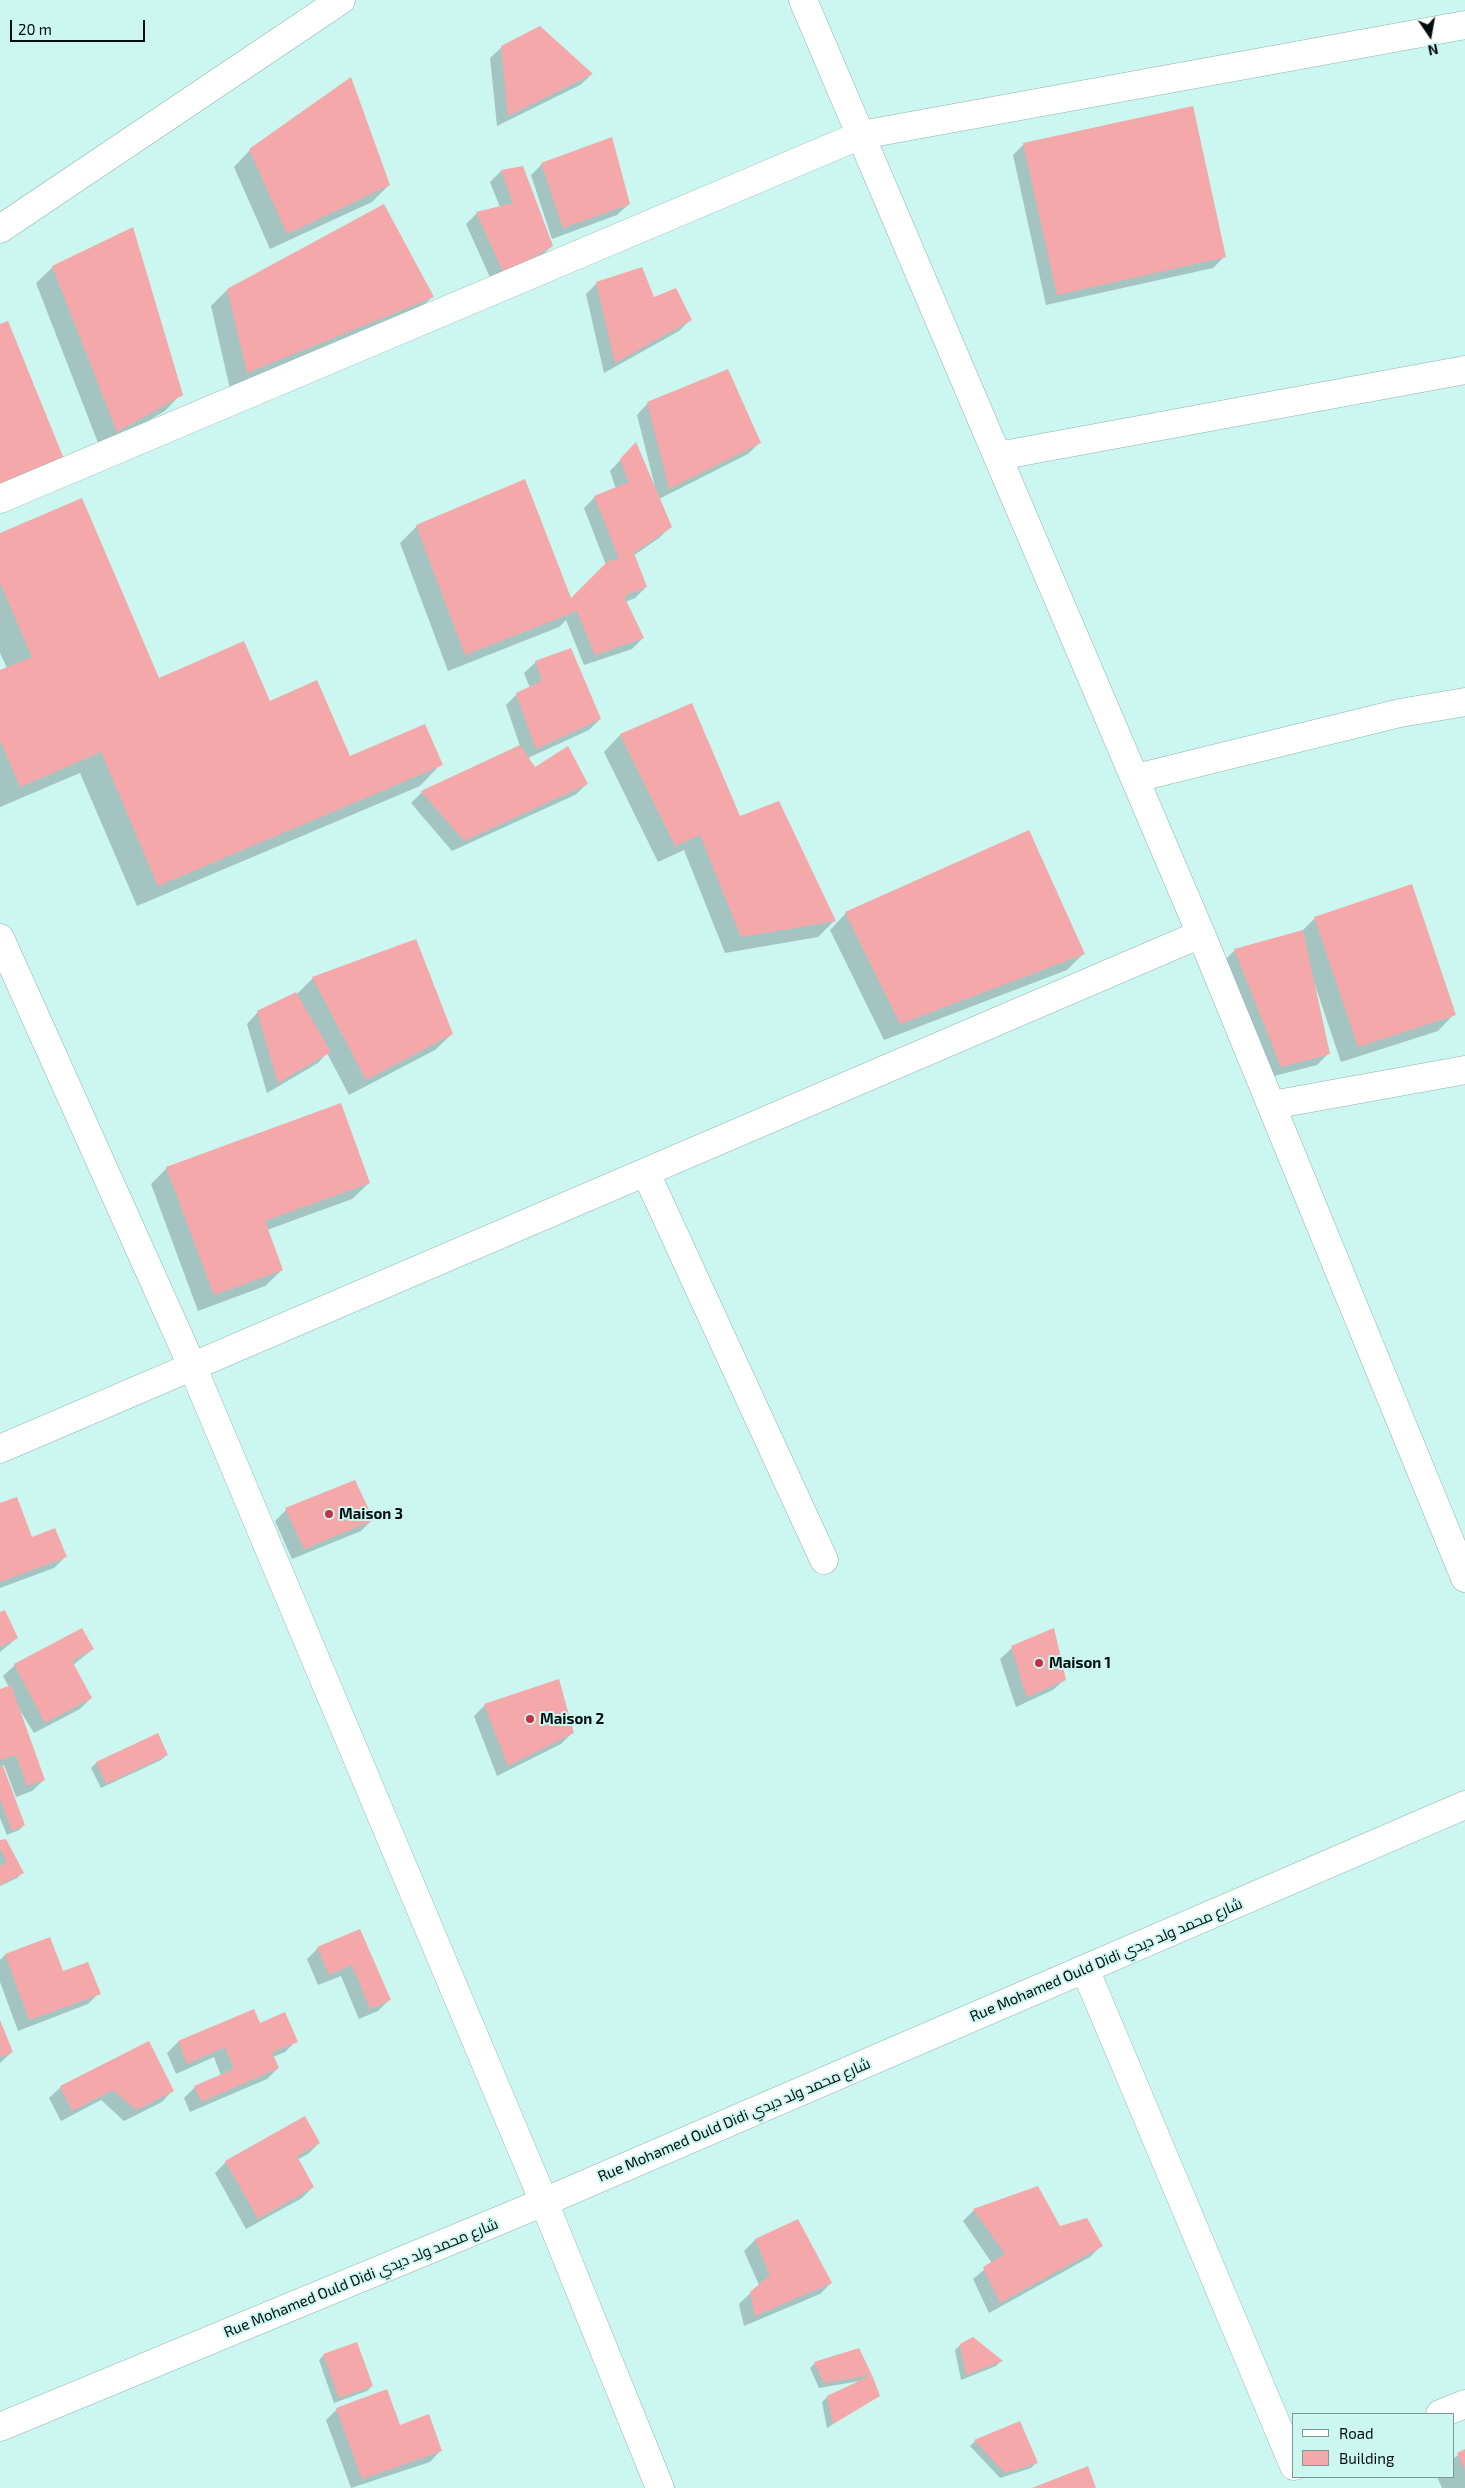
<!DOCTYPE html>
<meta charset="utf-8">
<style>
body{margin:0}
#map{position:relative;width:1465px;height:2488px;overflow:hidden;background:#ccf6f0;font-family:"Exo 2",sans-serif}
canvas{display:block}
.legend{position:absolute;left:1292px;top:2413px;width:162px;height:65px;box-sizing:border-box;background:#ccf6f0;border:1px solid #7b9995;margin:0;padding:6px 9px;list-style:none;font-size:15px;color:#020e0d}
.legend li{display:flex;align-items:center;gap:10px;height:25px}
.legend b{width:25px;border:1px solid #7b9995}
.north{position:absolute;left:1405px;top:10px;width:50px;height:50px;-webkit-text-stroke:4px #ccf6f0;paint-order:stroke;rotate:168deg;font-size:14px;font-weight:700;line-height:20px;text-align:center;color:#020e0d}
.north::after{content:'';display:block;margin:auto;width:18px;height:22px;background:#020e0d;clip-path:polygon(50% 0,100% 100%,50% 72%,0 100%)}
.scale{position:absolute;left:10px;top:20px;width:135px;height:22px;box-sizing:border-box;border:2px solid #020e0d;border-top:0;padding-left:6px;font-size:15px;line-height:18px;white-space:nowrap;color:#020e0d;-webkit-text-stroke:4px #ccf6f0;paint-order:stroke}
</style>
<div id="map">
<canvas width="1465" height="2488"></canvas>
<ul class="legend">
<li><b style="height:6px;background:#fff"></b>Road</li>
<li><b style="height:14px;background:#f4a8a9"></b>Building</li>
</ul>
<div class="north">N</div>
<div class="scale">20 m</div>
</div>
<script>
const g = document.querySelector('canvas').getContext('2d');
g.lineJoin = 'round';
function paint(path, color) { g.fillStyle = color; g.fill(path, 'evenodd'); }
const shape = rows => new Path2D(rows.map(r => 'M' + r).join(''));
function trace(path, color, width, dash) { g.strokeStyle = color; g.lineWidth = width; g.lineCap = dash ? 'butt' : 'round'; g.setLineDash(dash || []); g.stroke(path); }
function drawText(font, color, halo, rows, align = 'center') {
  g.font = font + ' "Exo 2",Cairo,sans-serif'; g.lineWidth = 4; g.setLineDash([]); g.textBaseline = 'middle'; g.strokeStyle = halo; g.fillStyle = color; for (const [text, x, y, turn = 0] of rows) {
    g.save(); g.translate(x, y); g.rotate((+turn || 0) * Math.PI / 180); g.textAlign = isNaN(turn) ? turn : align; if (halo) g.strokeText(text, 0, 0); g.fillText(text, 0, 0); g.restore();
  }
}
paint(shape([
 [502,47,591,75,580,85,497,126,490,58],
 [1024,144,1224,257,1213,268,1046,305,1013,155],
 [250,150,389,185,372,202,270,249,234,167],
 [542,164,629,204,617,215,552,239,531,175],
 [522,167,552,246,540,257,493,284,466,224,477,213,500,207,490,182,501,171],
 [53,267,181,394,165,411,100,448,36,283],
 [597,283,653,298,690,320,679,331,604,373,586,294],
 [227,290,432,297,416,313,230,389,211,306],
 [648,403,759,443,748,454,659,499,670,527,659,538,633,556,646,587,635,598,625,602,643,638,632,649,584,665,566,620,559,627,448,671,400,543,417,526,571,600,606,565,584,508,595,497,616,489,610,471,625,455,655,487,637,415],
 [0,534,158,679,269,703,349,758,441,764,420,786,137,906,80,773,0,807,0,671,7,668,0,653],
 [536,662,600,719,589,730,528,758,534,768,587,784,575,795,452,851,411,803,422,792,520,746,506,705,517,694,530,688,524,673],
 [691,705,740,818,834,921,818,937,725,953,684,850,658,862,604,752,620,735],
 [846,913,1083,954,1067,970,884,1040,830,930],
 [1315,918,1454,1014,1438,1031,1341,1062,1315,985,1314,985,1328,1054,1317,1065,1270,1077,1224,961,1235,950,1301,932],
 [313,978,452,1034,435,1050,349,1095,327,1053,318,1063,267,1093,247,1024,258,1012,296,995],
 [167,1168,369,1183,352,1199,267,1230,282,1270,265,1286,198,1311,151,1184],
 [355,1481,372,1520,361,1531,292,1559,275,1521,286,1510],
 [0,1504,31,1539,65,1557,54,1568,0,1588],
 [0,1614,17,1638,0,1652],
 [82,1629,93,1649,73,1665,91,1698,80,1709,34,1733,16,1704,44,1780,32,1791,16,1797,4,1765,1,1766,24,1825,19,1830,7,1835,0,1818,0,1690,9,1687,3,1676,15,1665],
 [1012,1648,1065,1679,1053,1690,1016,1707,1000,1659],
 [485,1705,572,1733,561,1744,497,1776,474,1716],
 [157,1734,166,1755,161,1760,101,1788,91,1768,96,1763],
 [0,1841,22,1873,17,1878,0,1886],
 [360,1930,389,2000,378,2011,359,2019,341,1976,318,1985,307,1959,318,1948],
 [5,1955,62,1973,99,1993,88,2004,18,2031,0,1982,0,1960],
 [253,2011,259,2025,296,2041,285,2052,273,2057,278,2068,267,2079,190,2112,184,2098,195,2087,221,2076,214,2057,176,2074,167,2053,178,2042],
 [0,2023,12,2052,0,2063],
 [149,2043,173,2090,162,2102,124,2121,101,2100,61,2121,49,2098,61,2087],
 [319,2143,308,2154,297,2160,313,2187,302,2198,246,2229,215,2173,226,2162],
 [1038,2188,1059,2227,1101,2246,1090,2257,989,2313,973,2279,992,2263,963,2221,974,2210],
 [798,2221,831,2283,820,2294,744,2326,739,2304,759,2285,744,2251,755,2240],
 [960,2345,1001,2361,996,2366,961,2380,955,2350],
 [324,2355,372,2386,367,2391,334,2403,319,2360],
 [815,2363,871,2375,867,2379,879,2395,827,2428,822,2402,827,2397,860,2381,819,2388,810,2368],
 [337,2409,441,2450,430,2462,351,2488,326,2420],
 [975,2441,1037,2462,1031,2468,1000,2478,970,2446],
 [1465,2451,1465,2488,1442,2488,1437,2477,1454,2477,1454,2458]
]), '#0003');
paint(shape([
 [540,26,593,74,508,116,501,46],
 [351,77,390,185,287,234,249,149],
 [1193,106,1226,257,1057,295,1023,143],
 [612,137,630,204,563,228,541,163],
 [523,166,553,246,504,274,476,212,513,203,501,170],
 [384,204,434,297,247,373,227,289],
 [133,227,183,395,117,432,52,266],
 [642,267,654,297,676,288,692,320,615,363,596,282],
 [8,321,66,464,0,490,0,324],
 [728,369,761,443,669,489,647,402],
 [636,442,672,527,634,553,647,587,624,596,644,638,595,655,577,611,465,655,416,525,525,479,571,598,607,562,619,558,594,496,629,482,620,459],
 [82,498,159,678,244,641,270,701,317,680,350,756,425,724,443,765,158,886,101,752,20,787,0,740,0,670,32,657,0,583,0,533],
 [571,648,601,719,536,749,516,693,542,681,535,661],
 [692,703,740,816,779,801,836,921,741,937,700,835,675,846,620,734],
 [520,745,535,767,568,746,588,784,464,841,421,791],
 [1029,830,1085,954,900,1024,845,912],
 [1412,884,1456,1015,1358,1047,1314,917],
 [1303,930,1330,1054,1281,1067,1234,949],
 [416,939,453,1034,366,1080,312,977],
 [296,992,331,1052,278,1083,257,1011],
 [341,1103,370,1183,265,1221,283,1270,214,1295,166,1167],
 [355,1480,374,1520,304,1549,285,1508],
 [17,1497,32,1537,55,1528,67,1557,0,1582,0,1503],
 [5,1610,18,1638,0,1647,0,1612],
 [82,1628,94,1649,72,1661,92,1698,45,1723,14,1664],
 [1054,1628,1066,1680,1027,1697,1011,1646],
 [559,1679,574,1733,508,1766,484,1704],
 [11,1685,45,1780,27,1786,16,1755,0,1760,0,1689],
 [158,1733,168,1755,106,1784,96,1762],
 [3,1766,25,1825,12,1831,0,1799,0,1767],
 [6,1839,24,1873,0,1885,0,1866,7,1863,0,1848,0,1840],
 [360,1929,391,2000,370,2009,352,1965,329,1975,317,1947],
 [50,1937,63,1971,88,1962,101,1994,29,2020,5,1954],
 [254,2009,260,2023,285,2012,298,2042,272,2052,279,2068,201,2102,194,2086,234,2069,225,2047,187,2064,178,2041],
 [0,2020,13,2052,0,2057],
 [149,2041,174,2091,136,2110,113,2090,72,2111,60,2086],
 [305,2116,320,2143,297,2156,314,2187,258,2219,225,2161],
 [1038,2186,1060,2226,1087,2218,1103,2246,1000,2303,983,2267,1005,2254,973,2209],
 [798,2219,832,2283,755,2316,750,2292,770,2275,755,2239],
 [973,2337,1003,2361,966,2375,960,2344],
 [357,2342,373,2386,339,2398,323,2354],
 [859,2348,872,2375,824,2383,814,2362],
 [872,2375,880,2396,833,2424,827,2396],
 [387,2389,400,2425,429,2414,442,2451,362,2479,336,2408],
 [1020,2421,1038,2463,1005,2473,974,2440],
 [1465,2449,1465,2470,1457,2453],
 [1088,2466,1096,2488,1032,2488]
]), '#f4a8a9');
const minor = shape([
 [998,456,1465,370],
 [0,499,861,135,1465,25],
 [1136,778,1400,713,1465,702],
 [0,938,193,1368,544,2202,660,2488],
 [1272,1105,1465,1070],
 [646,1173,824,1560],
 [0,1449,1201,934],
 [1085,1969,1294,2466],
 [1440,2414,1465,2404],
 [0,2427,544,2202,1465,1805]
]);
const tertiary = shape([
 [803,0,1201,934,1465,1578],
 [0,229,341,0]
]);
trace(minor, '#8cb4af', 29);
trace(tertiary, '#8cb4af', 29);
trace(minor, '#fff', 28);
trace(tertiary, '#fff', 28);
for (const [x, y, r, color] of [
 [329,1514,5,"#c23246"],
 [1039,1663,5,"#c23246"],
 [530,1719,5,"#c23246"]
]) { const dot = new Path2D(); dot.arc(x, y, r, 0, 2 * Math.PI); g.fillStyle = color; g.fill(dot); trace(dot, '#ccf6f0', 2); }
drawText('bold 15px', '#020e0d', '#ccf6f0', [
 ["Maison 3",339,1514],
 ["Maison 1",1049,1663],
 ["Maison 2",540,1719]
], 'left');
drawText('15px', '#020e0d', '#ccf6f0', [
 ["Rue Mohamed Ould Didi شارع محمد ولد ديدي",1106,1960,-23],
 ["Rue Mohamed Ould Didi شارع محمد ولد ديدي",734,2120,-23],
 ["Rue Mohamed Ould Didi شارع محمد ولد ديدي",361,2278,-22]
]);
</script>
